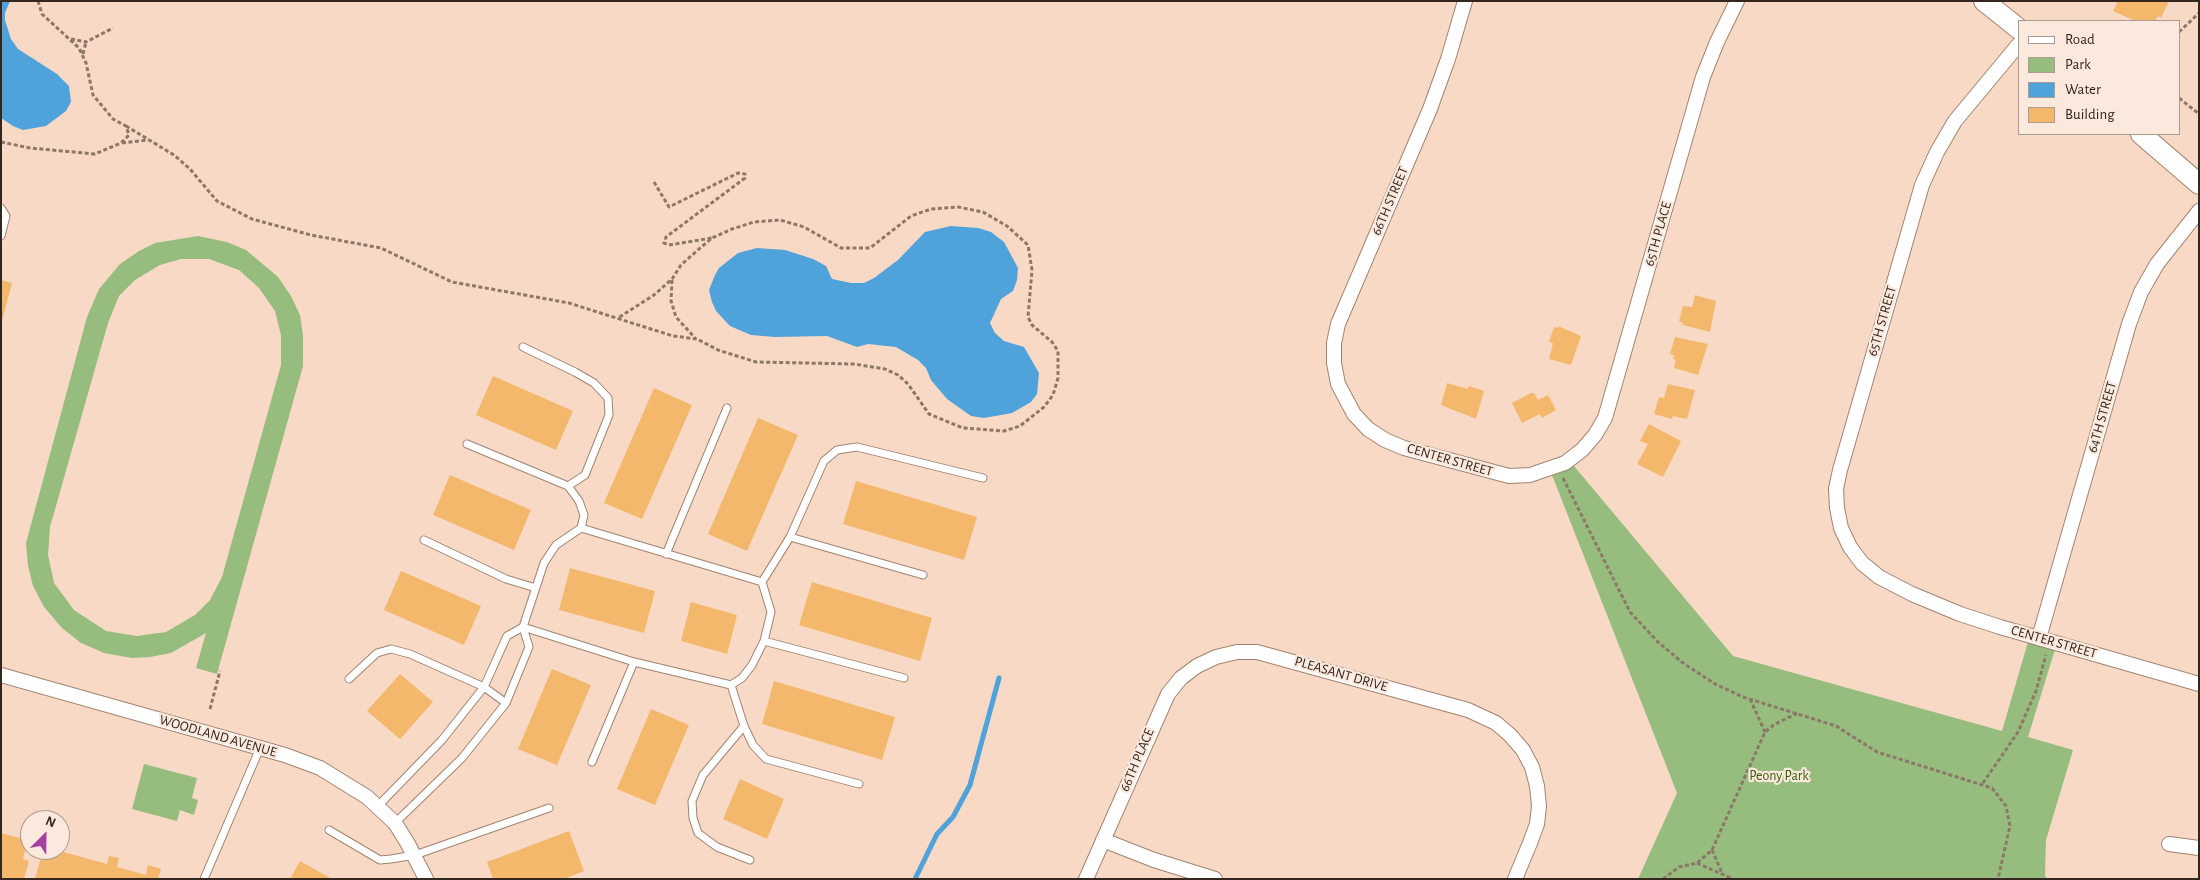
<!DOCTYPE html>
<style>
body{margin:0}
#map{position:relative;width:2200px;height:880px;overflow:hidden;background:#f8d9c5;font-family:"Alegreya Sans",sans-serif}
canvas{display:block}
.frame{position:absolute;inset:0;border:2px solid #332720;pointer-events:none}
.legend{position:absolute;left:2018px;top:20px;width:162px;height:115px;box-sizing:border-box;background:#fce9dd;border:1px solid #ac9b91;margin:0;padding:6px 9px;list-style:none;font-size:15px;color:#332720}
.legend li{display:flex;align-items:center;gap:10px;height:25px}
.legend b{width:25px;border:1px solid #ac9b91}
.north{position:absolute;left:20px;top:810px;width:50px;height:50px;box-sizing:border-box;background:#fce9dd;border:1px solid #ac9b91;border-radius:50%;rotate:23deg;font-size:14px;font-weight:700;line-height:20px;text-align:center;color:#332720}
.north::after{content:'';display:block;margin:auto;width:18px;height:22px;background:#a840a3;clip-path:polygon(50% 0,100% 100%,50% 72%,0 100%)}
</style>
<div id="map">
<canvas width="2200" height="880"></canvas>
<div class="frame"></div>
<ul class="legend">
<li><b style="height:6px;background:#fff"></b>Road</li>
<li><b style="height:14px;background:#96bd7d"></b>Park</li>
<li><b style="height:14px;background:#50a2da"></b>Water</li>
<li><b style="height:14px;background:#f4b86d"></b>Building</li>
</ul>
<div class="north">N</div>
</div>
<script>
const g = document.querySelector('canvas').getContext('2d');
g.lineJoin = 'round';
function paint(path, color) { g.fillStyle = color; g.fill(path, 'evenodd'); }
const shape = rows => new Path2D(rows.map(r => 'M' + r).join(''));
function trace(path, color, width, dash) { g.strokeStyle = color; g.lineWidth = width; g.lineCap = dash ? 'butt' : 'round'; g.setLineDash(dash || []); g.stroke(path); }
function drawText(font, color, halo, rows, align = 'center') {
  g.font = font + ' "Alegreya Sans",sans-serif'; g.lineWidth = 4.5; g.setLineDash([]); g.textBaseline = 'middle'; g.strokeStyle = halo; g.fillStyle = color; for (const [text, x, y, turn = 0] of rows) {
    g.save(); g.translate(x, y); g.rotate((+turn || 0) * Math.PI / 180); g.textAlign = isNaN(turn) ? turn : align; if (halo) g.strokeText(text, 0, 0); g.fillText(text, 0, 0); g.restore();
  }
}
paint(shape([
 [198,236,227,242,246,250,278,277,291,296,300,315,303,336,303,366,217,674,196,668,206,633,171,653,150,657,132,658,104,653,81,643,62,628,44,607,33,586,28,566,26,543,87,317,99,289,120,264,139,251,155,243],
 [181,259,209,259,239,270,259,288,275,311,281,335,281,365,222,577,210,600,195,615,166,632,137,636,106,631,74,610,54,583,48,555,50,527,108,323,119,296,135,280,160,265],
 [1569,460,1733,656,2002,731,2030,635,2057,643,2028,737,2073,750,2046,840,2045,875,2047,879,1638,879,1677,793,1550,470],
 [144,764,197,778,192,798,198,800,194,815,180,810,177,821,132,809]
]), '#96bd7d');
paint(shape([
 [1,1,10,1,5,13,5,20,11,39,18,49,57,74,69,86,71,102,66,111,46,126,23,130,13,126,1,118],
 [951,226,978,228,991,232,1004,242,1018,268,1017,280,1013,291,1001,299,990,323,995,333,1004,341,1024,347,1039,373,1037,394,1031,402,1012,413,984,418,971,416,947,399,931,380,926,368,918,360,896,347,868,344,857,347,827,336,775,337,751,335,730,326,716,311,712,302,709,290,715,275,719,268,738,253,757,248,785,250,813,259,826,266,832,279,851,283,864,283,874,278,898,260,925,232]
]), '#50a2da');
trace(shape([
 [915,879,937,834,953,817,970,785,999,678]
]), '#50a2da', 5);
paint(shape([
 [2114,1,2169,1,2161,18,2158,16,2155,21,2135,21,2113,11,2117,3],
 [1,280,12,283,2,321,1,321],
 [1695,295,1716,301,1710,332,1683,325,1683,323,1679,321,1683,306,1692,307],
 [1558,326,1581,336,1571,365,1549,359,1553,343,1549,342,1554,327,1558,328],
 [1675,337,1708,344,1698,375,1674,368,1676,360,1673,359,1674,355,1670,354],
 [493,376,573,411,556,450,476,415],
 [1447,383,1468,389,1469,386,1484,391,1476,419,1441,405],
 [1668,384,1695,390,1687,419,1673,416,1672,419,1654,414,1659,397,1664,398],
 [654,388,692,405,642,519,604,503],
 [1531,393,1534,393,1538,400,1548,395,1556,410,1542,418,1540,414,1522,423,1512,403],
 [758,418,798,435,747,551,708,534],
 [1649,424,1681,441,1663,477,1637,464,1648,444,1640,441],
 [450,475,531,510,514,550,433,515],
 [856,481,977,517,964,560,843,524],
 [570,568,655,591,644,633,559,610],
 [401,571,481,606,464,645,384,610],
 [812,582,932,618,920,661,799,625],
 [691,602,737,615,727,654,681,641],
 [552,669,591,685,557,765,518,749],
 [400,674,433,702,400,739,367,711],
 [774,681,895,717,882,760,762,724],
 [651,709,689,725,655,805,617,789],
 [740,779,784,799,767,839,723,819],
 [569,831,584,871,564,879,493,879,487,862],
 [1,833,28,840,23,859,29,861,24,879,1,879],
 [60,844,64,852,107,864,109,856,119,858,117,867,146,875,148,865,161,869,158,879,35,879,43,851,60,850],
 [300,861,332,879,290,879]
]), '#f4b86d');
const lane = shape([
 [1,208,6,216,1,236],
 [523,347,575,372,594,383,608,398,609,415,585,475,568,486],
 [581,528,762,582],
 [790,537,923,575],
 [424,540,506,579,536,588],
 [666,554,727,408],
 [764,641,904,678],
 [349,679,377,653,391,649,410,654,484,687,506,703],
 [731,685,744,726,753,745,766,759,859,784],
 [744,726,703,775,692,801,693,818,698,833,717,847,750,860],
 [592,762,634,662,731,685,742,678,752,665,764,641,771,612,762,582,790,537,824,461,837,450,857,447,983,478],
 [377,807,442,740,484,687,507,636,523,627,634,662],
 [395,823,462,758,506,703,529,647,523,627,544,563,556,545,581,528,584,515,579,501,568,486,467,444],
 [329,830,380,860,391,859,415,855,549,808],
 [204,879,260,748]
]);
const street = shape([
 [1465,1,1448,59,1430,109,1338,324,1334,343,1334,363,1338,384,1354,414,1368,429,1385,440,1404,448,1509,476,1530,475,1565,463,1582,450,1595,435,1605,418,1703,77,1717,42,1737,1],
 [2019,44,1955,121,1937,152,1922,185,1840,470,1836,489,1837,508,1841,528,1850,547,1862,563,1879,577,1912,594,1960,614,2000,627,2199,684],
 [2039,638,2129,324,2141,292,2157,264,2199,211],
 [1,675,285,755,320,768,367,797,395,823,408,844,426,879],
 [1103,840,1154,860,1215,879],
 [2169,844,2199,848],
 [1086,879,1168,694,1181,678,1197,666,1216,657,1237,652,1257,652,1468,710,1496,723,1510,735,1523,750,1532,767,1537,786,1539,806,1537,824,1530,843,1515,879]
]);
const secondary = shape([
 [1984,1,2019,29],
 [2141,134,2199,184]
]);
trace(lane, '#a08471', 9);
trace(street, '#a08471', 16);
trace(secondary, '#a08471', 22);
trace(shape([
 [2179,32,2199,13],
 [71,39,86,42,113,28],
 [83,54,86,42],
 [2179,98,2199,114],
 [126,126,174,155,190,169,217,201,252,219,311,235,381,248,452,282,569,303,673,336,697,339,718,350,756,362,854,364,885,369,898,375,908,384,929,414,963,428,1004,431,1020,426,1044,407,1053,395,1058,378,1058,351,1052,342,1032,325,1028,317,1032,270,1028,245,1007,226,983,212,958,207,931,209,911,216,870,248,841,248,804,227,780,220,754,222,732,229,712,238,699,249,681,265,672,279,654,295,618,318],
 [1,142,30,148,95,154,121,143,129,135,126,126,113,119,93,95,86,63,79,48,42,14,38,1],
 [122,143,148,140],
 [654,182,669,207,738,173,745,174,745,178,741,181,666,237,664,243,669,245,712,238],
 [672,280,671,301,676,317,696,339],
 [1563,478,1630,612,1658,642,1683,663,1715,684,1743,697,1836,726,1877,752,1992,788,2006,806,2010,826,1998,879],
 [1750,699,1765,732],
 [210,709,220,671],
 [1983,783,2018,732,2036,691,2046,655],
 [1712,850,1722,873],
 [1697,863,1733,879],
 [1663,879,1679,867,1697,863,1712,850,1765,732,1775,724,1798,713]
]), '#8c776a', 3, [4, 2.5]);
trace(lane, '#fff', 7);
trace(street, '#fff', 14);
trace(secondary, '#fff', 20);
drawText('14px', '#332720', '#fce9dd', [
 ["66TH STREET",1390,201,-67],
 ["65TH PLACE",1658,234,-74],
 ["65TH STREET",1882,321,-74],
 ["64TH STREET",2102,417,-74],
 ["CENTER STREET",1450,460,16],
 ["CENTER STREET",2054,642,16],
 ["PLEASANT DRIVE",1341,674,16],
 ["WOODLAND AVENUE",218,736,16],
 ["66TH PLACE",1137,760,-67]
]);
drawText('14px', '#345d0b', '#fce9dd', [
 ["Peony Park",1779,776]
]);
</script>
